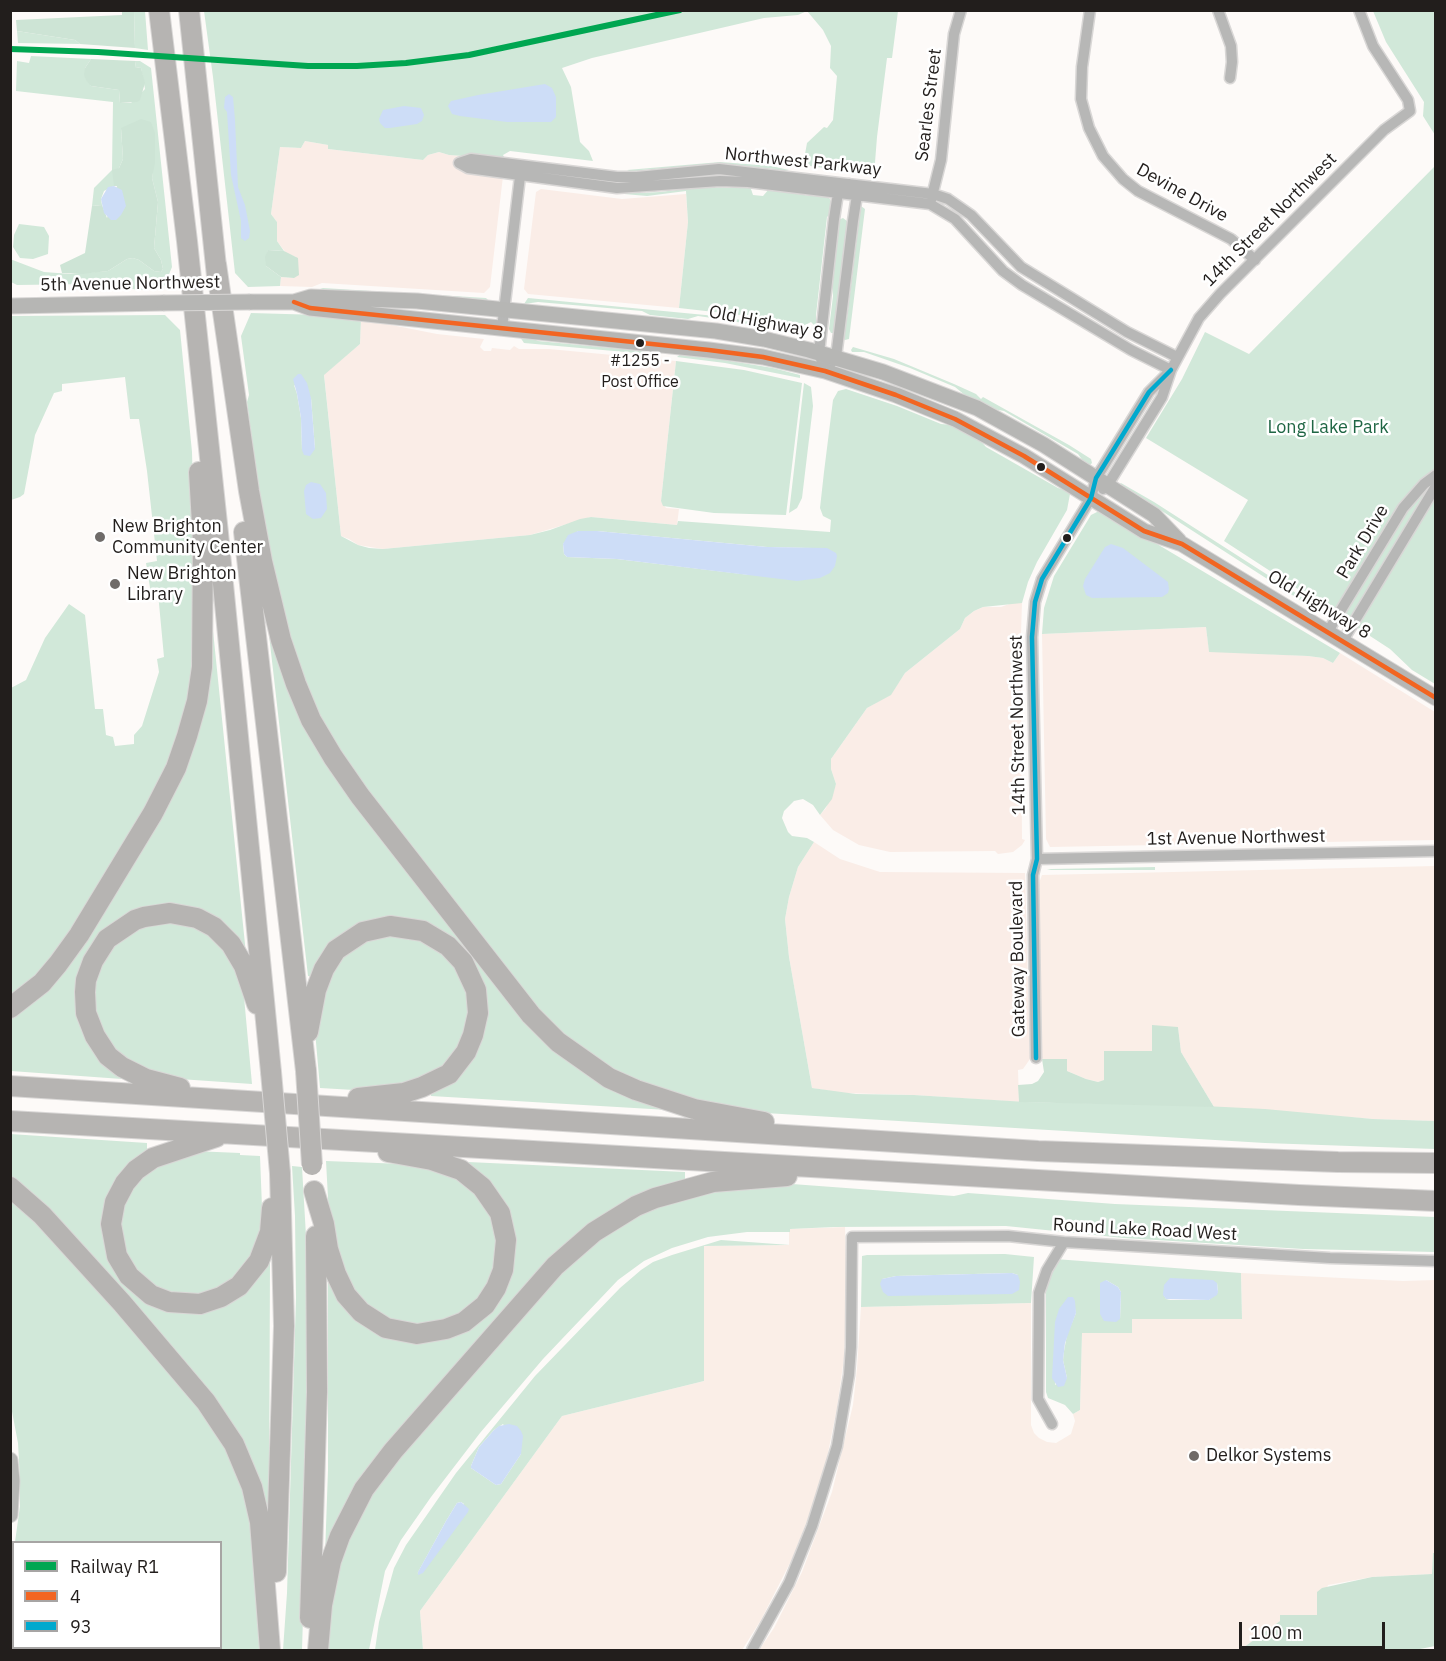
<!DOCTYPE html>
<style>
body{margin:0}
#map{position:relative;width:1446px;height:1661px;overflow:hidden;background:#fdfaf8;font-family:"IBM Plex Sans",sans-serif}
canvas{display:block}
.frame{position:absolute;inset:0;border:12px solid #221e1c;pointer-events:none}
.legend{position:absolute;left:12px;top:1541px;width:210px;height:108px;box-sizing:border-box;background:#fff;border:2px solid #a7a5a4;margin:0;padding:8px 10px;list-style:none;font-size:18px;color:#221e1c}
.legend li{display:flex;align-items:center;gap:12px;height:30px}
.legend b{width:30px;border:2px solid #a7a5a4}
.scale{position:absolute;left:1239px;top:1622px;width:146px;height:27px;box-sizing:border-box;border:3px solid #221e1c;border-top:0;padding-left:8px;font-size:18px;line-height:21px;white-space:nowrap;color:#221e1c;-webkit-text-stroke:4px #fff;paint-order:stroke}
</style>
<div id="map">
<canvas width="1446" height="1661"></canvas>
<div class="frame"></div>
<ul class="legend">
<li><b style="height:8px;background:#00a651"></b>Railway R1</li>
<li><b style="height:8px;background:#f26522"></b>4</li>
<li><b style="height:8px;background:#00a9ce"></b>93</li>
</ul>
<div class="scale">100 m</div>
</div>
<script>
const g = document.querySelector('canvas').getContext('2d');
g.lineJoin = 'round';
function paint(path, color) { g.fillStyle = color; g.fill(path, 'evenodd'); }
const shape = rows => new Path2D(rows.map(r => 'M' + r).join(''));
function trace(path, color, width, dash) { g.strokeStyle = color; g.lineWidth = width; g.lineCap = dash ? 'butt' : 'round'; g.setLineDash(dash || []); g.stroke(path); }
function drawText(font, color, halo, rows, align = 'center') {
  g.font = font + ' "IBM Plex Sans",sans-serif'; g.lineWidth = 5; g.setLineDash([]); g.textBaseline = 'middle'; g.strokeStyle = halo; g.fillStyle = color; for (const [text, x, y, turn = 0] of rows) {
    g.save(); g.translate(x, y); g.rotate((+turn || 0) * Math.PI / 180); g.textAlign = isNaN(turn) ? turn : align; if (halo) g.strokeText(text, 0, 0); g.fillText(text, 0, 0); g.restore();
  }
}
paint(shape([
 [305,141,328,145,328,149,423,160,428,155,439,152,449,155,505,159,490,287,484,293,322,283,312,287,280,286,281,277,294,278,296,257,286,253,277,241,277,222,271,214,280,147,301,148],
 [541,189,622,199,686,194,688,222,679,308,528,294,524,289,536,192],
 [361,319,437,334,484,339,480,347,484,351,491,351,492,348,510,350,514,346,519,349,549,349,676,361,661,501,666,508,679,509,677,525,591,517,530,535,383,549,358,545,349,539,341,536,324,374,360,344],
 [1012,603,1022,603,1020,663,1018,665,1021,683,1022,839,1025,840,1022,845,1013,852,998,854,995,851,890,852,859,845,833,830,820,815,826,808,836,784,831,769,831,759,867,708,891,694,905,673,960,629,965,618,974,611,983,607,1001,607],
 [1206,627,1209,651,1308,656,1323,658,1333,663,1340,653,1435,712,1435,840,1050,847,1046,839,1042,634],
 [814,842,840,859,880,872,1025,873,1030,1059,1023,1069,1018,1070,1019,1102,914,1095,842,1093,812,1088,789,957,785,919,789,897,798,867]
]), '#faede7');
paint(shape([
 [1435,866,1435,1121,1373,1119,1214,1107,1181,1052,1178,1027,1152,1051,1105,1080,1098,1082,1086,1079,1067,1071,1067,1059,1042,1059,1039,883,1042,875],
 [845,1227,847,1300,844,1358,837,1408,827,1458,810,1513,793,1557,761,1620,742,1650,423,1650,420,1611,562,1416,704,1381,704,1246,789,1245,789,1229],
 [1241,1273,1403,1281,1435,1280,1436,1553,1433,1553,1432,1574,1372,1577,1328,1585,1317,1615,1280,1615,1280,1621,1240,1650,759,1650,774,1628,802,1572,832,1492,853,1405,857,1368,861,1307,1031,1303,1031,1425,1034,1433,1039,1438,1047,1442,1056,1443,1071,1434,1075,1421,1073,1414,1080,1410,1082,1333,1131,1333,1132,1319,1242,1318]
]), '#faeee7');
paint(shape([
 [134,11,145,11,148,50,135,48],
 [204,11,898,11,892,58,887,58,877,137,874,175,803,165,807,143,824,127,827,128,833,120,837,76,830,68,831,46,823,30,807,11,798,15,764,18,592,58,562,68,571,87,580,142,589,151,593,161,510,151,503,155,505,159,449,155,439,152,428,155,423,160,328,149,328,145,305,141,301,148,280,147,271,214,277,222,277,241,284,251,268,250,266,266,281,277,280,286,248,287,235,273,213,77],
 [1373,11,1435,11,1435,135,1423,116,1424,102,1386,42],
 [17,31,75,40,80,44,18,43],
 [31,56,91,59,85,68,91,86,119,90,120,103,131,103,145,89,141,68,135,67,136,61,140,61,151,68,172,267,163,289,141,290,91,284,17,285,11,282,10,259,44,272,71,274,108,271,127,259,133,258,139,260,154,271,161,272,163,269,161,260,154,248,158,202,152,178,153,171,121,128,123,159,119,168,114,173,114,186,104,191,101,199,102,205,92,206,94,188,112,170,113,102,16,91,17,61,29,63],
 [720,162,771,166,789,170,779,172,776,169,720,164,641,170,636,174,627,170],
 [1435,166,1435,684,1412,670,1390,649,1224,541,1248,500,1146,438,1182,379,1205,332,1249,354],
 [740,185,750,186,753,195,763,196,769,189,781,189,783,192,811,196,813,194,827,196,830,199,831,202,830,214,827,217,816,315,816,327,811,322,801,327,741,315,679,308,688,222,686,191,647,196,624,194,626,191,636,190,640,193,660,192,701,187,737,188],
 [861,206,865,209,849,339,845,340,842,338,844,322,847,318,859,221,857,218,858,208],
 [843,218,847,221,848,225,834,333,831,333,829,329,833,296,831,275,838,220],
 [19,224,44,227,49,236,48,254,33,259,20,258,13,247,14,235],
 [323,288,486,298,488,300,317,290],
 [528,298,726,317,800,332,803,339,791,332,726,320,698,316,688,319,650,315,642,311,538,302,524,304],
 [251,313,320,315,361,319,360,344,324,375,341,536,358,545,369,548,383,549,530,535,550,530,580,519,591,517,677,525,678,521,830,532,831,520,823,516,820,508,824,472,833,400,838,391,846,389,897,406,941,424,952,425,978,438,986,447,1058,488,1068,491,1070,494,1067,510,1037,562,1028,582,1022,603,983,607,974,611,965,618,960,629,905,673,891,695,867,708,831,759,831,769,836,784,832,799,820,815,813,805,803,799,794,801,784,811,782,818,788,832,792,836,807,838,814,842,798,867,789,897,785,919,789,957,812,1088,856,1094,914,1095,1026,1102,1184,1105,1265,1109,1373,1119,1435,1121,1435,1149,1265,1143,732,1111,622,1079,560,1036,349,774,299,681,263,531,247,402,249,395,241,336],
 [294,385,311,398,315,449,302,450,301,418,297,394],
 [578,531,597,531,767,547,811,548,750,575,617,559,567,557,564,554,563,544],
 [165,315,180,330,192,452,196,609,193,680,173,762,69,936,49,962,11,998,11,688,26,680,45,638,69,604,85,615,95,709,103,709,106,735,113,737,115,746,134,744,134,735,142,726,159,672,157,659,164,657,158,593,151,594,146,563,157,561,147,471,139,419,130,419,125,377,62,384,62,391,54,393,35,435,24,494,20,497,11,500,11,316],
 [520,337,530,337,538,341,633,350,643,347,658,352,659,355,524,343],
 [853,347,894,359,954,384,976,394,981,399,983,397,1069,445,1091,459,1092,463,1090,465,1083,461,1078,454,1004,411,993,409,966,396,955,387,910,368,864,352,852,352,851,350],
 [682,353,773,368,800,375,800,378,725,363,677,357],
 [676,361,744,370,802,383,786,515,714,513,663,506,661,501],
 [804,383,811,387,813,406,802,498,797,508,789,513],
 [1121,483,1154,502,1327,613,1320,613,1120,484],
 [1099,511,1105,513,1340,653,1333,663,1323,658,1308,656,1209,652,1206,627,1042,634,1044,608,1054,576,1091,515],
 [211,611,246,954,224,930,140,914,81,987,123,1073,122,1079,11,1071,11,1013,31,996,171,787],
 [268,626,306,717,530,1019,668,1110,431,1096,430,1087,473,1050,467,960,388,922,314,977,308,976],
 [1155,867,1155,870,1047,870,1051,869],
 [150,921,197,925,225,945,243,986,252,1084,165,1078,118,1057,93,1018,93,978,112,944],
 [371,935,417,935,460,967,472,1014,458,1053,430,1079,354,1090,320,1088,315,1031,316,1016,334,961],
 [10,1134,147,1143,147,1154,114,1191,127,1279,194,1308,270,1258,269,1519,247,1457,11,1179],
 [193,1151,240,1153,240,1155,260,1156,263,1233,246,1271,209,1295,184,1297,155,1288,135,1271,120,1239,119,1215,140,1173],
 [326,1161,429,1165,446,1169,488,1202,501,1249,480,1302,436,1327,383,1320,347,1286,330,1235],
 [468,1162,685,1172,685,1184,535,1282,325,1555,328,1470,328,1274,360,1316,454,1331,511,1252,468,1169],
 [292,1166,302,1167,306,1236,308,1336,308,1450,302,1650,283,1650,287,1593,296,1298,295,1216],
 [765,1182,954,1196,968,1193,1115,1204,1435,1217,1435,1252,1303,1249,1124,1238,1006,1226,834,1227,790,1229,790,1232,747,1232,708,1237,672,1248,644,1261,618,1280,543,1359,480,1433,431,1497,401,1540,385,1571,369,1650,322,1650,344,1537,376,1479,570,1259,658,1201],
 [11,1190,209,1410,249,1488,262,1650,11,1650,10,1603,13,1604,14,1648,220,1648,220,1542,15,1542,20,1506,20,1480,18,1443,10,1401],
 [721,1240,790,1245,704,1246,704,1381,562,1416,420,1611,423,1650,375,1650,379,1622,394,1568,406,1545,456,1473,535,1376,620,1288,641,1270,653,1262,672,1255],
 [503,1424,521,1454,501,1484,496,1485,471,1468,471,1466,479,1447,494,1430],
 [461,1502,464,1504,417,1574,446,1521,457,1503],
 [1005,1254,1034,1257,1031,1303,861,1307,862,1256,867,1255],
 [1012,1273,1018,1275,882,1279,896,1276],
 [1055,1259,1241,1273,1242,1319,1132,1319,1132,1333,1082,1333,1080,1410,1073,1414,1065,1405,1048,1398,1046,1392,1046,1293,1049,1260],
 [1106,1280,1118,1287,1121,1292,1120,1319],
 [1217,1283,1218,1292,1209,1300,1170,1300,1166,1299,1164,1295],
 [1072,1297,1076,1313,1067,1335,1064,1351,1063,1360,1067,1378,1055,1385]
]), '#d1e8d9');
paint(shape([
 [122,11,134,11,135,48,80,44,75,40,17,31,16,20,122,15],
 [91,59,136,61,135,67,141,68,145,83,140,100,137,102,120,103,119,90,91,86,86,80,84,75,85,68],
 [141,119,151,122,155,133,155,163,152,178,158,202,154,248,161,260,163,269,161,272,154,271,139,260,133,258,127,259,108,271,82,274,62,273,60,265,85,253,92,206,102,205,107,218,117,186,114,186,112,170,119,168,123,159,121,128],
 [268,250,284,251,298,258,299,275,294,278,281,277,266,266,265,257],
 [1152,1025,1178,1027,1181,1052,1214,1107,1019,1102,1018,1085,1032,1084,1038,1081,1044,1072,1042,1059,1067,1059,1067,1071,1086,1079,1098,1082,1104,1080,1104,1051,1152,1051],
 [1433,1553,1435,1553,1435,1646,1415,1650,1240,1650,1280,1621,1280,1615,1317,1615,1317,1592,1322,1588,1372,1577,1432,1574]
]), '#cde4d5');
paint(shape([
 [545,84,552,88,556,97,556,117,551,122,507,122,460,116,452,114,448,106,451,101,478,95],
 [229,94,233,97,235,120,238,187,245,205,250,231,249,238,245,241,241,238,241,221,231,175,227,112,224,108,225,97],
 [404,106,421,108,424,115,422,121,417,124,390,128,385,128,380,123,379,119,383,110],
 [114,186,122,190,126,206,121,215,116,220,111,220,104,213,101,199,108,187],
 [298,374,301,374,307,383,311,398,315,449,310,456,304,455,302,450,301,418,297,394,293,379],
 [311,482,320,484,326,493,327,509,321,518,313,519,306,514,304,491,306,485],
 [578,531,597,531,767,547,827,548,836,553,837,556,835,566,830,573,820,578,797,581,617,559,567,557,564,554,563,544,568,535],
 [1111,544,1123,548,1168,582,1169,589,1168,593,1162,597,1092,598,1086,595,1083,586,1085,579,1105,547],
 [1012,1273,1018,1275,1020,1282,1019,1290,1012,1294,888,1296,883,1292,880,1284,882,1279,896,1276],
 [1170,1278,1213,1280,1217,1283,1218,1292,1217,1295,1209,1300,1166,1299,1163,1295,1164,1285],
 [1106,1280,1118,1287,1121,1292,1120,1319,1116,1322,1104,1321,1100,1314,1100,1283],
 [1068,1297,1073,1297,1075,1301,1076,1313,1065,1343,1063,1360,1067,1378,1064,1386,1058,1387,1052,1378,1055,1322,1059,1309],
 [509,1424,517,1426,521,1431,523,1436,521,1454,501,1484,496,1485,471,1468,471,1466,479,1447,494,1430,499,1426],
 [461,1502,469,1509,468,1512,423,1573,418,1575,418,1572,446,1521,457,1503]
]), '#cdddf7');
const street = shape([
 [1090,10,1082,67,1081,99,1089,128,1103,156,1123,179,1138,191,1231,239,1255,260],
 [1218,10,1231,46,1232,62,1230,78],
 [459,163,471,159,617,177,637,177,719,169,933,194,948,199,971,215,1021,267,1127,332,1177,357],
 [459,163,468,168,617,188,720,181,748,182,930,204,955,219,1003,271,1022,285,1131,350,1171,370],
 [849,184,857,195,853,221,836,357,825,371,819,353,834,219,838,193,849,184],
 [931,200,941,160,954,34,961,10],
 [502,328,521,168],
 [1103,489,1107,486,1162,397,1171,370,1199,318,1220,294,1384,130,1410,111,1408,100,1373,46,1359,10],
 [1327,633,1403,508,1424,484,1436,475],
 [1342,642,1436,486],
 [1037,859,1436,851],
 [1036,1058,1033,875,1037,859,1032,637,1035,602,1042,579,1091,498,1096,478,1103,467,1149,392,1171,370],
 [1052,1424,1038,1399,1039,1293,1047,1270,1064,1242],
 [752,1650,789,1583,812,1526,837,1446,849,1375,851,1347,852,1237,1008,1236,1064,1242,1330,1258,1436,1261]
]);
const secondary = shape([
 [250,302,294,302,311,297,417,301,716,331,764,339,809,350,883,372,977,408,1044,445,1154,515,1179,541],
 [294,302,310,308,709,350,763,357,825,371,896,395,955,419,1024,456,1144,531,1182,544,1436,698],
 [10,306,163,303],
 [10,1460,12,1481,10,1515]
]);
const highway = shape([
 [159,10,187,241,218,533,271,1072],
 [189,10,217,276],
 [216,264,249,491,262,561,281,640,296,684,311,720,333,757,360,796,531,1015,558,1042,609,1078,636,1090,694,1109,764,1122],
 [244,532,306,1071],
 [10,1008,42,983,58,964,79,935,153,813,176,768,187,736,197,701,202,667,203,541,199,472],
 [308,1032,316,990,324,969,336,950,363,932,390,926,423,931,448,946,463,962,476,990,478,1013,473,1035,466,1052,456,1065,449,1074,422,1087,404,1093,358,1098],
 [10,1086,1038,1151,1338,1162,1436,1163],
 [180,1088,146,1079,122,1067,108,1056,95,1036,86,1013,85,992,86,980,93,961,107,939,135,920,144,917,170,913,197,918,214,927,231,944,244,966,257,1004],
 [10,1121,1299,1195,1436,1201],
 [216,1137,153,1158,136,1170,125,1183,115,1202,111,1224,117,1256,129,1276,151,1295,169,1302,200,1304,221,1297,239,1286,259,1261,270,1232,272,1208],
 [10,1187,42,1215,122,1303,206,1402,234,1444,252,1487,260,1522,270,1650],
 [314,1191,324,1224,328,1249,336,1274,346,1295,361,1312,386,1328,417,1334,446,1329,464,1322,485,1305,496,1288,503,1270,506,1240,500,1213,482,1187,461,1170,432,1160,388,1152],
 [276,1572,284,1326,280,1173],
 [310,1618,317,1392,316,1236],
 [318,1650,322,1605,331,1561,340,1536,364,1489,393,1451,555,1266,594,1232,636,1206,655,1198,713,1182,787,1176]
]);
trace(street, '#d9d7d6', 13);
trace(secondary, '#d9d7d6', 17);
trace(highway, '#d9d7d6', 22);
trace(street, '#b7b7b6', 10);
trace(secondary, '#b6b6b4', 15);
trace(highway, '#b6b4b2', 20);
const secondaryBridge = shape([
 [163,303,250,302]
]);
const highwayBridge = shape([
 [306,1071,312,1165],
 [271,1072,280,1173]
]);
trace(secondaryBridge, '#d9d7d6', 17, []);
trace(highwayBridge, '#d9d7d6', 22, []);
trace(secondaryBridge, '#b6b6b4', 15);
trace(highwayBridge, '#b6b4b2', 20);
trace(shape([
 [294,302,310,308,709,350,763,357,825,371,896,395,955,419,1024,456,1144,531,1182,544,1436,698]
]), '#f26522', 4.5);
trace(shape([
 [1036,1058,1033,875,1037,859,1032,637,1035,602,1042,579,1091,498,1096,478,1103,467,1149,392,1171,370]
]), '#00a9ce', 4.5);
trace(shape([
 [10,49,98,52,308,66,357,66,406,63,469,55,680,10]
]), '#00a651', 6);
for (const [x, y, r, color] of [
 [640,343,5,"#221e1c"],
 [1041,467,5,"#221e1c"],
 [100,537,6,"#6f6b69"],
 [1067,538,5,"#221e1c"],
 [115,584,6,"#6f6b69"],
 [1194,1456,6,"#6f6b69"]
]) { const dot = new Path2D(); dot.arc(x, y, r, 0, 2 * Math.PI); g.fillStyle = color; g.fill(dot); trace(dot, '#fff', 2); }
drawText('16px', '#221e1c', '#fff', [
 ["#1255 -",640,361],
 ["Post Office",640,382]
]);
drawText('18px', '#221e1c', '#fff', [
 ["Searles Street",929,105,-83],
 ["Northwest Parkway",803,162,6],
 ["Devine Drive",1182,193,29],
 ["14th Street Northwest",1270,220,-45],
 ["5th Avenue Northwest",130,284,-1],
 ["Old Highway 8",766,323,11],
 ["Park Drive",1363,542,-59],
 ["Old Highway 8",1319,605,31],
 ["14th Street Northwest",1018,725,-91],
 ["1st Avenue Northwest",1236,838,-1],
 ["Gateway Boulevard",1018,959,-91],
 ["Round Lake Road West",1145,1230,3]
]);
drawText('18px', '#1f6644', '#fff', [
 ["Long Lake Park",1328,428]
]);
drawText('18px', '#221e1c', '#fff', [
 ["New Brighton",112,527],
 ["Community Center",112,548],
 ["New Brighton",127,574],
 ["Library",127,595],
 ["Delkor Systems",1206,1456]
], 'left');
</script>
